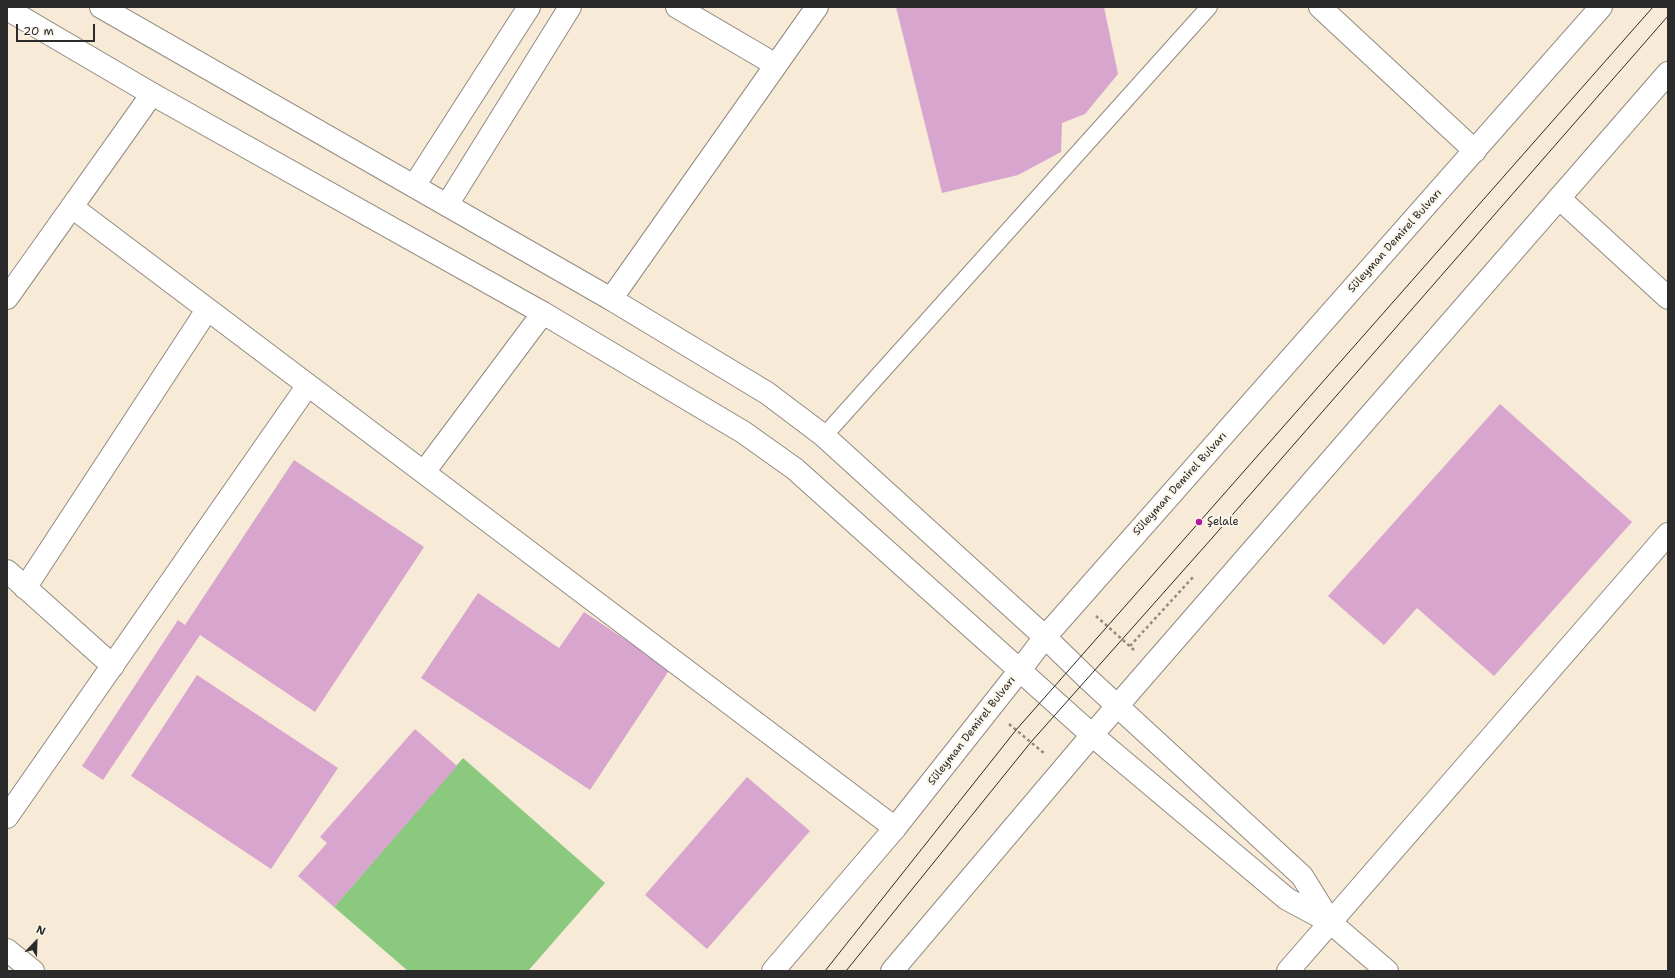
<!DOCTYPE html>
<meta charset="utf-8">
<style>
body{margin:0}
#map{position:relative;width:1675px;height:978px;overflow:hidden;background:#f7ead6;font-family:"Shantell Sans",sans-serif}
canvas{display:block}
.frame{position:absolute;inset:0;border:8px solid #2b2b2b;pointer-events:none}
.north{position:absolute;left:16px;top:922px;width:40px;height:40px;-webkit-text-stroke:3px #fbf7ec;paint-order:stroke;rotate:23deg;font-size:11px;font-weight:700;line-height:16px;text-align:center;color:#2b2b2b}
.north::after{content:'';display:block;margin:auto;width:14px;height:18px;background:#2b2b2b;clip-path:polygon(50% 0,100% 100%,50% 72%,0 100%)}
.scale{position:absolute;left:16px;top:24px;width:79px;height:18px;box-sizing:border-box;border:2px solid #2b2b2b;border-top:0;padding-left:5px;font-size:12px;line-height:14px;white-space:nowrap;color:#2b2b2b;-webkit-text-stroke:3px #fbf7ec;paint-order:stroke}
</style>
<div id="map">
<canvas width="1675" height="978"></canvas>
<div class="frame"></div>
<div class="north">N</div>
<div class="scale">20 m</div>
</div>
<script>
const g = document.querySelector('canvas').getContext('2d');
g.lineJoin = 'round';
function paint(path, color) { g.fillStyle = color; g.fill(path, 'evenodd'); }
const shape = rows => new Path2D(rows.map(r => 'M' + r).join(''));
function trace(path, color, width, dash) { g.strokeStyle = color; g.lineWidth = width; g.lineCap = dash ? 'butt' : 'round'; g.setLineDash(dash || []); g.stroke(path); }
function drawText(font, color, halo, rows, align = 'center') {
  g.font = font + ' "Shantell Sans",sans-serif'; g.lineWidth = 4; g.setLineDash([]); g.textBaseline = 'middle'; g.strokeStyle = halo; g.fillStyle = color; for (const [text, x, y, turn = 0] of rows) {
    g.save(); g.translate(x, y); g.rotate((+turn || 0) * Math.PI / 180); g.textAlign = isNaN(turn) ? turn : align; if (halo) g.strokeText(text, 0, 0); g.fillText(text, 0, 0); g.restore();
  }
}
paint(shape([
 [463,758,605,883,528,971,408,971,334,907]
]), '#8bc97f');
paint(shape([
 [896,7,1104,7,1118,74,1085,114,1062,123,1061,152,1018,175,942,193],
 [1500,404,1632,522,1494,676,1417,608,1384,645,1328,596],
 [294,460,424,547,315,712,200,635,103,780,82,766,178,620,185,625],
 [478,593,559,648,584,612,670,669,590,790,421,678],
 [197,675,338,768,271,869,131,776],
 [415,729,457,766,334,907,298,876,327,843,320,837],
 [747,777,810,831,707,949,645,895]
]), '#d8a5cf');
const service = shape([
 [824,436,1209,7]
]);
const minor = shape([
 [677,7,776,65],
 [1320,7,1475,151],
 [414,186,529,7],
 [1559,198,1668,298],
 [447,205,570,7],
 [72,207,895,828],
 [7,298,152,94],
 [611,299,817,7],
 [424,472,543,313],
 [7,571,113,666],
 [25,588,207,310],
 [7,817,308,385],
 [1288,971,1668,534]
]);
const tertiary = shape([
 [101,7,611,299,767,393,824,436,1045,637,1087,678,1302,876,1330,921],
 [7,9,152,94,543,313,743,432,795,469,1092,735,1287,899,1330,922,1387,971],
 [7,950,33,971]
]);
const primary = shape([
 [773,971,895,828,1020,670,1045,637,1601,7],
 [892,971,1092,735,1668,73]
]);
trace(service, '#918a80', 18);
trace(minor, '#918a80', 24);
trace(tertiary, '#918a80', 24);
trace(primary, '#918a80', 24);
trace(shape([
 [1096,616,1134,650],
 [1130,646,1194,576],
 [1009,724,1045,754]
]), '#918a80', 2.5, [3, 3]);
trace(service, '#fff', 16);
trace(minor, '#fff', 22);
trace(tertiary, '#fff', 22);
trace(primary, '#fff', 22);
trace(shape([
 [825,971,1016,730,1653,7],
 [846,971,1031,742,1213,537,1668,16]
]), '#2b2b2b', 1);
for (const [x, y, r, color] of [
 [1199,522,4,"#b5179e"]
]) { const dot = new Path2D(); dot.arc(x, y, r, 0, 2 * Math.PI); g.fillStyle = color; g.fill(dot); trace(dot, '#fbf7ec', 1.5); }
drawText('11px', '#2b2b2b', '#fbf7ec', [
 ["Süleyman Demirel Bulvarı",1395,241,-48],
 ["Süleyman Demirel Bulvarı",1180,484,-48],
 ["Süleyman Demirel Bulvarı",972,731,-52]
]);
drawText('11px', '#2b2b2b', '#fbf7ec', [
 ["Şelale",1207,522]
], 'left');
</script>
